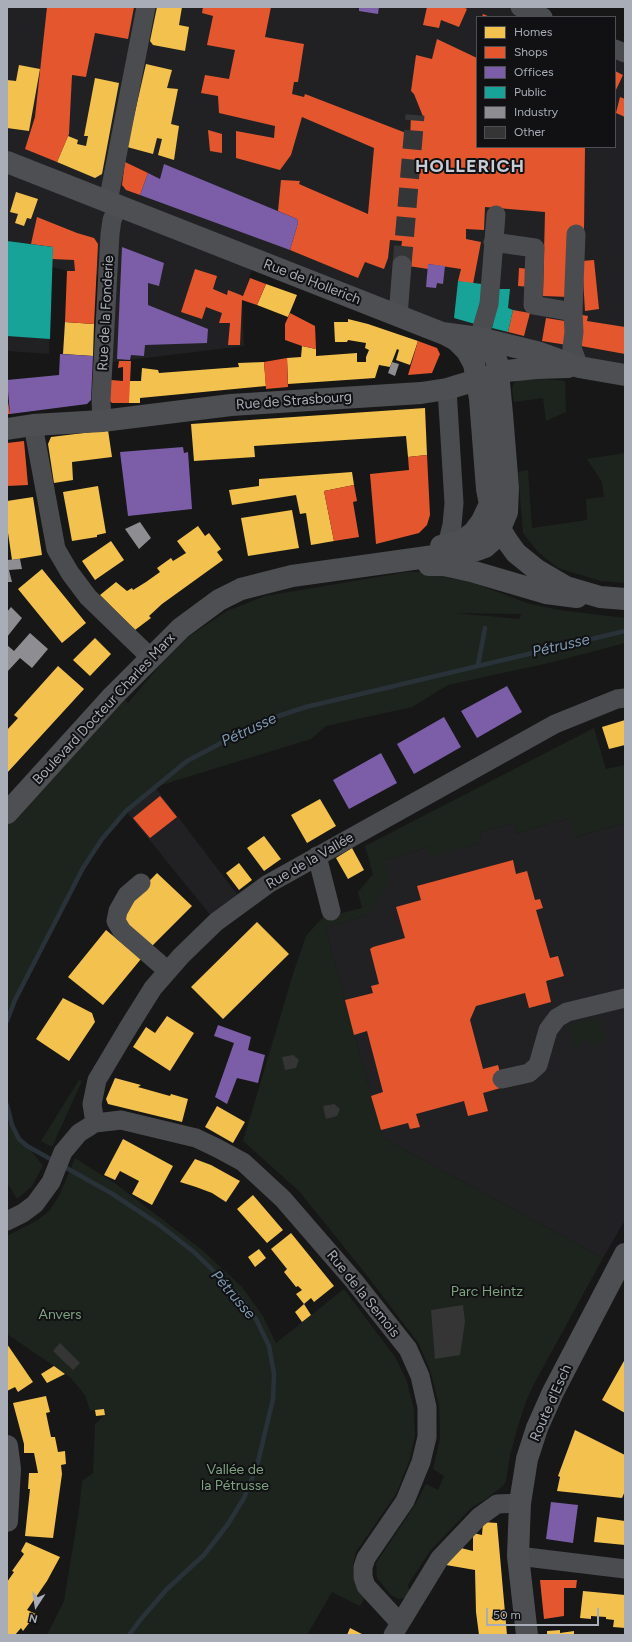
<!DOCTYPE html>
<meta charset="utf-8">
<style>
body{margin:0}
#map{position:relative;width:632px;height:1642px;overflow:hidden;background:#171717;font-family:Figtree,sans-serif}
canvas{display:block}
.frame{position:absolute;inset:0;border:8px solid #a8adb8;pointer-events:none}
.legend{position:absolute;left:476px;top:16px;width:140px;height:132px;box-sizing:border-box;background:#111113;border:1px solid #4d4f55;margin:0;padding:5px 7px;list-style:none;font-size:12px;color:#a8adb8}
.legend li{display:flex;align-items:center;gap:8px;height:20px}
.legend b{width:20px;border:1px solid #4d4f55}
.north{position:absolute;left:16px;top:1586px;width:40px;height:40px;-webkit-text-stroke:3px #111113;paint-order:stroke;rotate:192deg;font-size:11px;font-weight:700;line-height:16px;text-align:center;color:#a8adb8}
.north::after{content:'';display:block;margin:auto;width:14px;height:18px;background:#a8adb8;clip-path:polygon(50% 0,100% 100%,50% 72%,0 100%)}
.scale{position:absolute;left:486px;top:1608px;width:113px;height:18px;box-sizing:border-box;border:2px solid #a8adb8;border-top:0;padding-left:5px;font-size:12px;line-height:14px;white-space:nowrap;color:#a8adb8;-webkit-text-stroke:3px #111113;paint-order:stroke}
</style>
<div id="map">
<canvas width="632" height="1642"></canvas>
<div class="frame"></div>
<ul class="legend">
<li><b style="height:11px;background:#f2c14e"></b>Homes</li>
<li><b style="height:11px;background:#e4572e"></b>Shops</li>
<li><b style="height:11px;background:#7b5ea7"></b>Offices</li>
<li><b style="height:11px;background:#17a398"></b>Public</li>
<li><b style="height:11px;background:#8d8d92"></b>Industry</li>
<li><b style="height:11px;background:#353536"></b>Other</li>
</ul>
<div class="north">N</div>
<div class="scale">50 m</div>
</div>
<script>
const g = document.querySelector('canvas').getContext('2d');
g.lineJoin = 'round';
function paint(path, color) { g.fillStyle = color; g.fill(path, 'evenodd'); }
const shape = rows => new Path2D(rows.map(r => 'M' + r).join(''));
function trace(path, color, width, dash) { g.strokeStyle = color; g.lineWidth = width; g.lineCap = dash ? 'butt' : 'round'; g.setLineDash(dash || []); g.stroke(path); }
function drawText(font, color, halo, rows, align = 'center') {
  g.font = font + ' Figtree,sans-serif'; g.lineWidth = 4; g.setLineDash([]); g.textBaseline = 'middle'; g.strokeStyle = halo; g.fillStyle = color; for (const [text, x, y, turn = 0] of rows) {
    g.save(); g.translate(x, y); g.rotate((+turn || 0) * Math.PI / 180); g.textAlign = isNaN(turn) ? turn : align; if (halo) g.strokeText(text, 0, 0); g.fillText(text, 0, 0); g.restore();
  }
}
paint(shape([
 [7,7,520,7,543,17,477,17,477,147,615,147,615,49,625,53,625,375,479,338,255,260,242,300,244,346,112,362,108,276,67,271,52,267,49,354,7,351],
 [155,787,243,902,216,922,126,811],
 [570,818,575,837,625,823,625,1220,603,1258,383,1138,325,927,369,915,384,860,428,847,431,856,482,842,480,832,514,823,517,833]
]), '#212123');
paint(shape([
 [544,379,565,381,566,412,546,421,543,398,514,402,512,389,513,384,518,380],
 [625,453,625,583,601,581,558,568,539,553,523,533,518,472,528,470,532,528,587,520,586,499,604,497,602,482,587,459],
 [407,572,427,572,446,575,447,578,471,582,527,603,559,610,625,618,625,643,553,662,448,685,412,707,326,726,311,739,155,787,126,811,102,839,83,868,15,1000,7,1021,7,824,123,698,128,703,161,664,188,637,227,611,265,596],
 [455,613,521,614,521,615,519,619],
 [594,728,606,769,625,765,625,823,574,837,570,818,517,833,514,823,480,832,482,842,431,857,428,847,384,860,390,880,369,915,325,927,383,1138,603,1258,535,1382,526,1401,518,1426,510,1455,506,1481,503,1486,486,1499,471,1508,430,1551,408,1585,410,1593,405,1598,398,1599,391,1595,377,1578,376,1563,415,1505,426,1484,438,1490,444,1476,433,1469,440,1439,439,1406,431,1373,419,1344,365,1273,299,1191,243,1141,293,974,306,936,322,918,362,908,358,892,373,874,365,846],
 [598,1017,605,1041,591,1045,589,1040,579,1043,580,1047,575,1048,569,1025],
 [79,1080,82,1081,52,1147,41,1141],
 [7,1105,12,1125,19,1139,27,1146,43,1166,32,1186,17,1199,7,1183],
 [75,1158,116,1184,201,1249,242,1287,263,1316,276,1343,344,1289,395,1357,407,1381,414,1410,415,1436,410,1459,396,1494,356,1552,353,1564,353,1576,357,1588,365,1598,360,1606,332,1592,307,1635,47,1635,64,1601,79,1510,82,1481,93,1473,95,1424,105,1415,104,1409,90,1411,85,1395,70,1377,7,1334,7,1236,38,1220,50,1210,59,1196]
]), '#1d241e');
paint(shape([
 [157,7,182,7,179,25,189,27,185,51,153,45,150,41],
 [146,64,172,70,167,88,178,89,171,124,179,126,174,160,158,155,162,139,157,138,153,154,127,147],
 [19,65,40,69,29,131,7,128,7,80,16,81],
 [95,78,119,83,102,174,95,178,57,162,68,136,78,140,77,144,86,146,88,136,84,136],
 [16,192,38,199,31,219,27,218,24,226,15,223,18,214,10,212],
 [266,284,297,295,288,317,257,305],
 [348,319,368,324,418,341,410,365,396,360,399,350,397,349,390,367,379,365,375,378,288,384,287,358,301,357,302,346,316,349,316,356,357,353,357,362,366,362,366,357,369,350,365,348,366,343,348,340,347,342,335,342,334,322,348,322],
 [65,322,94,324,93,356,63,354],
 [264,362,266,386,140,398,140,403,129,403,129,381,141,381,142,368,158,370,159,373,239,367,238,363],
 [425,408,427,455,408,457,406,436,254,446,255,457,194,461,191,424],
 [108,430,112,457,72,462,73,480,54,483,48,444,51,437],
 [352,472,354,485,324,491,334,541,311,545,306,513,300,514,296,495,232,505,229,490,259,486,259,479],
 [98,486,106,533,97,535,97,537,72,541,63,492],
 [33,497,42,555,12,560,7,526,7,501],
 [292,510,299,548,248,556,241,518],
 [198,526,205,536,209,533,221,549,217,552,223,560,162,604,149,616,151,618,135,630,100,595,116,582,127,591,132,588,133,590,146,582,160,572,157,568,171,558,173,561,186,553,177,541],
 [111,541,124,560,95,580,82,561],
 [42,569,86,623,62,643,18,589],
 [95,638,111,654,90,676,73,660],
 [58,666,84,689,7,773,7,730,18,718,14,715],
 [625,720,625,745,609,749,602,727],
 [320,799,336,826,307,843,291,815],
 [264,836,281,859,264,871,247,848],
 [352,848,364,870,348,879,336,858],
 [239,863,252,880,239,890,226,873],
 [157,873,192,906,150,948,124,920,126,905],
 [257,922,289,954,223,1019,191,987],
 [106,930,141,959,103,1005,68,977],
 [63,998,92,1013,95,1022,69,1061,36,1039],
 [167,1016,194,1033,170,1071,133,1047,146,1027,155,1033],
 [115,1078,141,1085,138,1087,170,1096,171,1094,188,1099,182,1122,108,1104,106,1099],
 [217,1106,245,1122,233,1143,205,1127],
 [123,1139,173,1166,152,1205,132,1194,139,1181,120,1171,115,1180,104,1175],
 [195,1159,211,1165,240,1181,226,1202,212,1193,196,1187,180,1182],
 [253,1195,283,1230,267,1243,237,1209],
 [291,1233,334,1286,314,1302,311,1298,304,1304,296,1294,302,1290,298,1286,296,1287,284,1272,287,1269,271,1249],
 [259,1249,266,1258,255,1267,248,1257],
 [304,1304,311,1315,302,1322,295,1312],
 [7,1344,33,1382,18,1392,15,1387,7,1391],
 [625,1359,625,1413,602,1400],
 [54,1366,65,1374,47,1383,41,1374],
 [46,1396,50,1412,46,1413,51,1437,55,1437,58,1452,65,1451,66,1464,61,1465,62,1474,53,1538,25,1536,30,1489,28,1489,29,1473,38,1473,34,1453,24,1453,24,1444,13,1403],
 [104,1409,105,1415,96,1416,95,1410],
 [575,1430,625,1455,625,1491,622,1498,557,1491,560,1477,558,1476],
 [597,1517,625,1521,625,1545,594,1542],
 [483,1522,497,1523,507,1635,479,1635,476,1612,475,1570,446,1565,461,1548,473,1551,473,1533,482,1535],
 [26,1542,60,1557,47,1581,27,1610,36,1614,23,1631,21,1628,15,1635,7,1635,7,1582,14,1572,12,1571,24,1554,21,1551],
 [583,1591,625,1595,625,1628,613,1627,614,1620,606,1619,606,1617,591,1616,591,1619,580,1618],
 [350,1628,364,1635,347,1635],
 [560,1630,560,1633,574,1631,574,1635,547,1635,547,1631]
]), '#f2c14e');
paint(shape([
 [47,7,134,7,128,39,95,33,86,77,72,75,69,134,57,162,25,149,35,117],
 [203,7,271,7,265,37,304,44,298,82,294,82,292,94,304,97,305,94,406,133,405,141,410,141,411,115,424,119,414,94,411,91,416,55,432,59,437,39,477,58,477,147,585,147,584,231,569,297,543,296,545,212,485,207,484,230,466,229,466,239,481,242,473,284,458,281,461,269,428,264,428,269,402,265,400,259,402,241,390,240,388,258,384,269,365,262,358,278,290,250,298,223,297,219,278,211,281,180,300,181,299,184,368,214,374,148,302,117,291,155,280,170,236,158,236,131,274,138,275,126,219,113,218,96,201,93,205,75,229,79,235,50,207,45,213,16,202,13],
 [427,7,463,7,467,9,459,27,441,20,439,28,423,25],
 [483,14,490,17,482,17],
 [615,71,623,75,615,92],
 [620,97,625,99,625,117,616,113],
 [208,130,222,134,222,153,210,151],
 [125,162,148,173,140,195,126,190,122,185],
 [37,217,77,233,94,238,98,244,94,324,65,322,67,271,75,271,74,260,52,259,53,247,31,244],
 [594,260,599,309,585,311,582,261],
 [519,268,531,269,530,287,518,286],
 [195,269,217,276,213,289,227,295,228,290,243,296,250,278,266,284,257,305,242,300,240,345,228,345,230,323,219,323,222,313,206,307,202,319,181,312],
 [513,310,530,313,524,336,508,332],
 [290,313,315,326,316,349,302,346,285,340,285,324],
 [582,315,588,316,587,321,625,327,625,354,581,346],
 [546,318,571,322,567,345,542,341],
 [418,341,437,348,440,354,432,373,408,375],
 [287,358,288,387,266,389,264,362],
 [119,361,131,361,129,403,112,403,109,400,111,380,123,381,123,367,118,368],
 [7,396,10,414,7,414],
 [24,441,28,485,7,486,7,443],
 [427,455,430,515,427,525,419,533,376,544,370,474,409,470,408,457],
 [354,485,357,501,353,502,359,537,334,541,324,491],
 [160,796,177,817,150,838,133,818],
 [513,860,516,874,527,871,535,900,540,899,543,908,536,910,550,958,558,956,564,976,546,981,551,1002,529,1008,525,993,476,1006,470,1020,483,1069,498,1065,504,1087,483,1093,488,1111,468,1116,464,1101,416,1114,420,1127,410,1129,408,1123,381,1130,371,1096,383,1092,367,1031,354,1035,345,1000,373,993,371,986,379,984,370,949,373,947,405,938,396,907,421,900,417,886],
 [540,1580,577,1580,576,1588,564,1588,564,1616,544,1619]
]), '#e4572e');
paint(shape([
 [359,7,379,7,378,14,359,11],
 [164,164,297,219,298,223,290,250,140,195,148,173,160,179],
 [122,247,164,263,159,286,148,283,148,305,208,329,207,343,145,345,144,356,131,355,130,360,117,359],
 [428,264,445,266,443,284,437,283,436,288,426,287],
 [60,354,93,356,91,400,87,404,10,414,7,380,59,375],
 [183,447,184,453,188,452,192,509,128,516,120,452],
 [507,686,522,712,477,738,461,711],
 [444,717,461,747,414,774,397,744],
 [381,753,397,783,349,809,333,780],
 [218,1025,251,1037,248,1050,265,1055,258,1083,237,1078,227,1104,215,1097,234,1043,214,1036],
 [551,1502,578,1505,573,1543,546,1539]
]), '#7b5ea7');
paint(shape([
 [7,241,53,247,50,339,7,336],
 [458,281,482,284,481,302,475,324,454,318],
 [498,289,510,289,508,308,513,310,508,332,492,328,497,307]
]), '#17a398');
paint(shape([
 [392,362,399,364,395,376,388,373],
 [140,522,151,538,139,549,125,529],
 [20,559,22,569,9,570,12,582,7,582,7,560],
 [11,607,22,618,7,637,7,612],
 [30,633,48,649,32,668,20,658,7,672,7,645,14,651]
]), '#8d8d92');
trace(shape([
 [478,665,485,628],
 [7,1021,15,1000,83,868,102,839,126,811,187,761,263,721,306,707,625,631],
 [7,1105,12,1125,19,1139,27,1146,54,1161],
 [63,1166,111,1193,158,1224,194,1252,238,1295,256,1319,269,1346,274,1374,273,1399,257,1466,244,1498,228,1524,204,1555,167,1589,141,1619,129,1635]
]), '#2a3239', 4.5);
paint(shape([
 [293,1055,299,1060,296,1068,285,1070,282,1057],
 [334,1104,340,1109,337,1116,326,1119,323,1106],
 [463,1305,465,1322,460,1355,435,1359,431,1310],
 [60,1343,80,1363,73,1370,53,1351]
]), '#353536');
trace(shape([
 [402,265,415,115]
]), '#343537', 19, [19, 10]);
trace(shape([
 [520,7,543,17],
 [615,49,625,53],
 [108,202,146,7],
 [576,234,573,312,574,332,572,348,579,367],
 [493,242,535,248,533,305,573,312],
 [398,316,402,265],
 [479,338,489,304,496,215],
 [102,421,101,400,110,234,112,220,118,206],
 [33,425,56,549,70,573,88,597,151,658],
 [447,545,452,525,454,503,447,389],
 [317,856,331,911],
 [141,883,127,895,118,911,116,921,122,931,168,971],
 [502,1079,529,1073,538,1065,548,1030,557,1018,567,1012,625,998],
 [95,1123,92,1104,97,1080,128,1028,153,988,181,956,216,922,268,884,555,724,617,699,625,698],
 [7,1221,23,1213,35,1204,51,1182,63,1152,79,1133,95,1123,121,1120,196,1138,217,1148,243,1162,283,1199,354,1281,408,1349,420,1376,427,1407,427,1437,421,1462,405,1501,366,1558,363,1567,363,1577,366,1586,400,1623],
 [518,1556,625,1569],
 [393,1635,440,1558,479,1517,497,1504,520,1503]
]), '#4b4c50', 19);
trace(shape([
 [7,162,442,333,479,338,540,353,579,367,625,375],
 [443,333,456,340,467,351,474,364,480,399,487,489,490,504,500,529,508,542,516,553,537,570,566,587,600,597,625,599],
 [7,429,33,425,102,421,231,405,421,393,447,389,506,371,537,368,568,367],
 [441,546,462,541,473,533,482,521,490,504],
 [429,565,444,565,471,571,546,593,577,597],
 [7,813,113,696,181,628,219,600,241,589,292,576,477,550,485,547,494,539,500,529,507,512,508,488,502,414,497,362,493,353,487,344,479,338],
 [7,1446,10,1469,7,1521],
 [527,1635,518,1556,520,1503,527,1459,537,1428,553,1392,625,1254]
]), '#4d4f52', 22);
drawText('14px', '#a8adb8', '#111113', [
 ["Rue de Hollerich",312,282,21],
 ["Rue de la Fonderie",106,313,-87],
 ["Rue de Strasbourg",294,401,-4],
 ["Boulevard Docteur Charles Marx",104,709,-47],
 ["Rue de la Vallée",310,861,-30],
 ["Rue de la Semois",363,1294,51],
 ["Route d'Esch",551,1403,-66]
]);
drawText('14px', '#7fa381', '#111113', [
 ["Parc Heintz",487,1292],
 ["Anvers",60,1315],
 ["Vallée de",235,1470],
 ["la Pétrusse",235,1486]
]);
drawText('italic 15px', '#7f9bb3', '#111113', [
 ["Pétrusse",561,646,-13],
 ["Pétrusse",249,730,-25],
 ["Pétrusse",233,1295,49]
]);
g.letterSpacing = '1px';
drawText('bold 18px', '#c9ccd4', '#111113', [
 ["HOLLERICH",470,167]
]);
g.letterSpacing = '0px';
</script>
